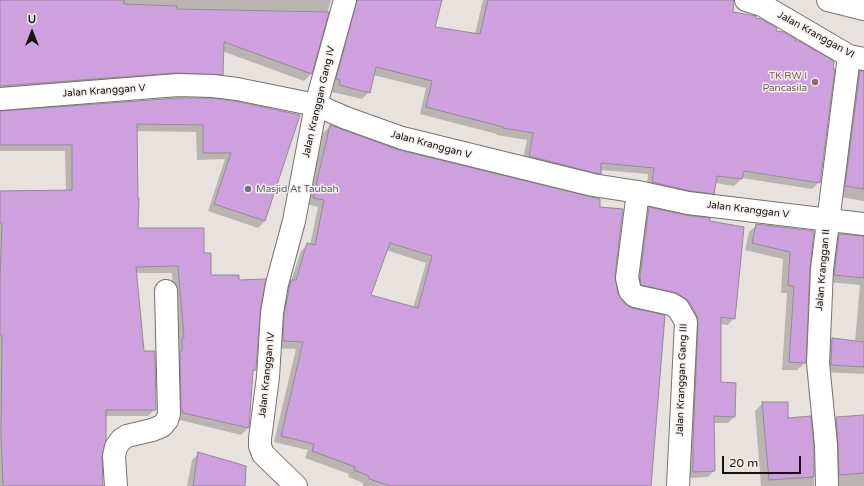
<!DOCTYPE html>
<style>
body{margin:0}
#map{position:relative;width:864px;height:486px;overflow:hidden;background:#e8e2df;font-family:"Varela Round",sans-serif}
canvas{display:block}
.north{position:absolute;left:12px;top:12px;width:40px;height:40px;-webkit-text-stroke:3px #f5efec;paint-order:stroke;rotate:0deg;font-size:11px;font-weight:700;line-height:16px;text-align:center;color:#151413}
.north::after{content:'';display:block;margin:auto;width:14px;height:18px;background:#151413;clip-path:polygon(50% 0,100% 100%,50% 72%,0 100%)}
.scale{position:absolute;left:722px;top:456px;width:79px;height:18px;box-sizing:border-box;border:2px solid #151413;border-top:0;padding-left:5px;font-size:12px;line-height:14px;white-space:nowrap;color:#151413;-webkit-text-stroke:3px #f5efec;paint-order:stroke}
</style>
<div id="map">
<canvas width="864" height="486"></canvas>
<div class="north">U</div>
<div class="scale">20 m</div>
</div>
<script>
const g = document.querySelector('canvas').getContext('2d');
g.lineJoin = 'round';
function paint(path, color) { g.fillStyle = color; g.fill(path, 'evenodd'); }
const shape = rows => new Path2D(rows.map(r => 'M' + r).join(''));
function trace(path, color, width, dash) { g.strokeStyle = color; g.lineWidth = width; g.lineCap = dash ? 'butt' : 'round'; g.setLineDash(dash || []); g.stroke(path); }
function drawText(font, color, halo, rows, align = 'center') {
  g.font = font + ' "Varela Round",sans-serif'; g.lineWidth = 3; g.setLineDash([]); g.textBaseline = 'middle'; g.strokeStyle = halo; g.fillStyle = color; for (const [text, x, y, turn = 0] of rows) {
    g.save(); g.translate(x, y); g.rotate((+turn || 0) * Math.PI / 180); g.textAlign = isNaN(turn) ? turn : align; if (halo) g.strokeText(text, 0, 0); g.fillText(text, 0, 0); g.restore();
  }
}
paint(shape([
 [0,0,331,0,311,74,304,81,222,51,222,74,215,81,0,93],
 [348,0,441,0,434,28,475,34,483,0,733,0,732,13,755,19,775,32,819,182,812,189,742,178,734,186,715,183,714,193,706,200,646,189,648,174,600,170,600,173,593,180,522,163,527,140,496,135,497,134,420,114,426,88,373,75,369,92,362,99,332,92,333,87,330,86],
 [860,72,864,73,864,201,835,196,850,83],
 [212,99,265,221,258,228,208,211,225,159,197,160,196,132,136,131,136,229,203,254,210,276,238,281,259,312,255,370,252,373,248,428,241,435,176,419,178,344,172,273,136,273,143,352,155,409,148,416,105,416,101,457,102,486,0,486,0,192,66,191,65,151,0,151,0,112],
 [330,126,399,151,599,208,614,276,650,486,363,486,363,483,348,477,349,474,305,458,308,450,274,442,296,349,276,348,285,288,291,281,301,251,308,244,310,245,318,207,307,204,323,133],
 [386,250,426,263,413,308,370,296],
 [649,208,734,318,728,325,720,324,720,383,734,417,728,423,713,423,714,471,708,477,687,478,692,329,635,291,643,215],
 [757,225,813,232,809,268,805,363,797,370,782,370,787,293,781,293,783,259,745,250,749,232],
 [839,235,864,237,864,374,824,372,825,347,832,339,855,342,860,285,827,282,832,242],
 [763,403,787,419,813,446,814,486,761,486,755,411],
 [864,416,864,486,832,486,829,426,836,418],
 [199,453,244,486,187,486,192,460]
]), '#0003');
const building = shape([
 [0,0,124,0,124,4,177,6,177,9,329,12,312,74,224,42,223,75,177,73,0,86,0,0],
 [357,0,442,0,435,27,480,34,488,0,734,0,733,12,756,16,756,18,761,19,777,28,776,31,784,32,796,39,795,41,799,41,834,61,833,69,835,69,820,183,744,171,742,179,717,176,714,194,690,191,652,182,654,168,601,163,601,174,595,173,529,156,533,133,503,128,503,127,426,107,432,81,376,67,370,93,339,85,340,80,336,79,357,0],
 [860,71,864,72,864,189,845,186,860,71],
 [178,98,212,98,235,101,300,115,265,221,214,204,231,153,203,153,203,125,137,124,138,198,139,198,138,228,204,228,204,253,211,253,211,275,239,275,239,280,266,279,260,312,256,370,253,370,249,428,183,413,183,410,181,410,180,351,182,351,182,338,184,338,178,266,136,267,144,351,155,351,156,410,106,410,106,439,102,457,103,486,3,486,1,433,2,335,0,335,0,279,2,223,0,223,0,191,72,190,72,145,0,145,0,111,178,98],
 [330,125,399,150,600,199,600,207,623,209,615,276,618,294,626,305,632,308,665,315,651,486,391,486,369,479,369,476,354,470,355,467,312,451,314,444,281,436,303,342,283,341,284,314,291,280,296,280,307,243,315,245,324,200,313,198,330,125],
 [390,243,432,256,418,308,371,295,390,243],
 [649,207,685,215,710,218,710,221,744,227,735,319,721,317,721,382,736,383,735,417,714,416,715,471,693,472,693,441,698,323,697,316,689,301,677,293,641,285,640,277,649,207],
 [756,224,814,231,810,268,806,363,789,362,794,286,788,286,790,252,752,243,756,224],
 [839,234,864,236,864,278,834,275,839,234],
 [832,338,864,342,864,367,831,365,832,338],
 [762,402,788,402,788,418,811,416,814,446,814,477,769,480,762,402],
 [864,415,864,473,839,475,838,444,836,417,864,415],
 [198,452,246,466,245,486,193,486,198,452]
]);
paint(building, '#cea0dd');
trace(building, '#8f8b90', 1);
const minor = shape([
 [746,0,762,5,849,56,864,59],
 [828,0,864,9],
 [0,99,178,85,213,86,237,89,316,105,346,118,402,138,593,185,638,192,688,203,864,224],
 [638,192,627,278,630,291,635,296,671,304,678,308,686,322,678,486],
 [116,486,114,456,116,447,121,440,127,436,152,430,162,426,167,420,169,414,166,291],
 [296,486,263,454,260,446,260,439,268,377,272,313,277,284,294,221,316,105,345,0],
 [827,486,826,445,818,363,822,269,849,56]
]);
trace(minor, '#777270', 24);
trace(minor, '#fff', 22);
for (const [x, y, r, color] of [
 [815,82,4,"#8d6e63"],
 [248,189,4,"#6b7280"]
]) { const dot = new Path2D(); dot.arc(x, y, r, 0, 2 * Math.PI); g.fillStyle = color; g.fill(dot); trace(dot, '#f5efec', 1.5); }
drawText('10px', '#151413', '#f5efec', [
 ["Jalan Kranggan VI",816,35,29],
 ["Jalan Kranggan V",104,91,-4],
 ["Jalan Kranggan Gang IV",319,102,-77],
 ["Jalan Kranggan V",431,145,15],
 ["Jalan Kranggan V",748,210,7],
 ["Jalan Kranggan II",823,270,-85],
 ["Jalan Kranggan IV",267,375,-84],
 ["Jalan Kranggan Gang III",682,380,-88]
]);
drawText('10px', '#785e54', '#f5efec', [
 ["TK RW I",807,76],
 ["Pancasila",807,88]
], 'right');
drawText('10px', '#5b616d', '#f5efec', [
 ["Masjid At Taubah",256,189]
], 'left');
</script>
